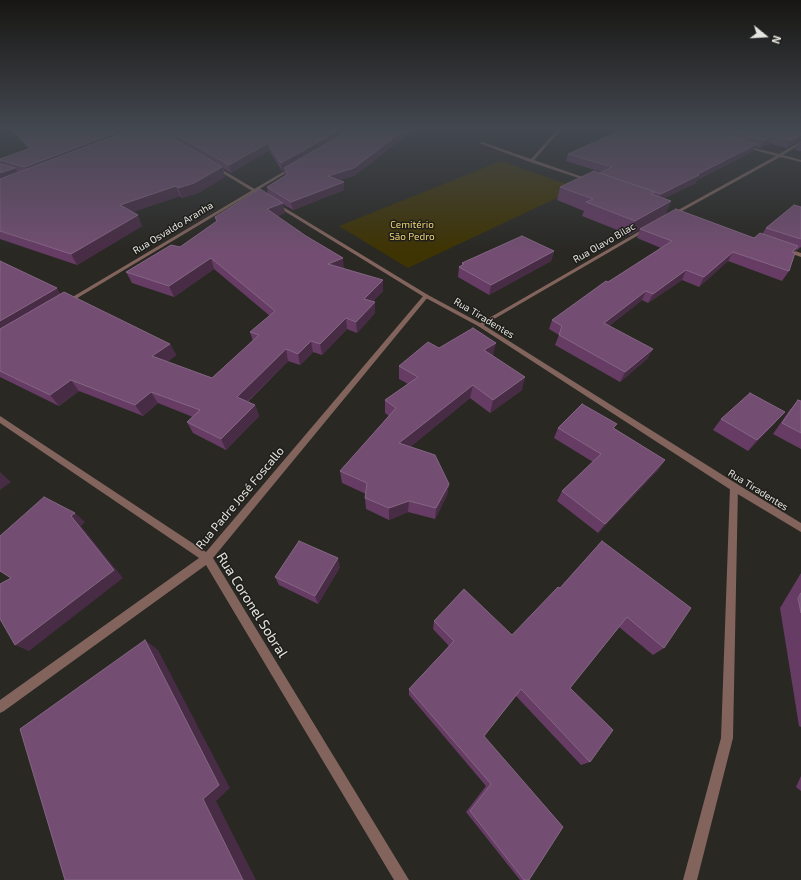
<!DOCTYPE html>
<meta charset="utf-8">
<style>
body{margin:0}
#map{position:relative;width:801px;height:880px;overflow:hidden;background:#292823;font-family:"Exo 2",sans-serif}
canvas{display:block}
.north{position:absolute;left:745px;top:16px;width:40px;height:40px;-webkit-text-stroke:3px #1f1e1a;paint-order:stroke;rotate:108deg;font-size:11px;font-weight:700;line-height:16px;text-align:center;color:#e4e4e0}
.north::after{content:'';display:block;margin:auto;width:14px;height:18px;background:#e4e4e0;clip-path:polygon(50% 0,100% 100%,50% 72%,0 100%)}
</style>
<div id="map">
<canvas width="801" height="880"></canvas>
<div class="north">N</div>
</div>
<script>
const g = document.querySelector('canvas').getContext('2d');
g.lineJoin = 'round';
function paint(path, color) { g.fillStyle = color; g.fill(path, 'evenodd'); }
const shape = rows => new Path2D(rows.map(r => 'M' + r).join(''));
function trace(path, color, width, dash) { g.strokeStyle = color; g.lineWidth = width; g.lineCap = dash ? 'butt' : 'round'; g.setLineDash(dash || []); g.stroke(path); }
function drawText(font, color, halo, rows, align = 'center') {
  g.font = font + ' "Exo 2",sans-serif'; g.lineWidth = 3; g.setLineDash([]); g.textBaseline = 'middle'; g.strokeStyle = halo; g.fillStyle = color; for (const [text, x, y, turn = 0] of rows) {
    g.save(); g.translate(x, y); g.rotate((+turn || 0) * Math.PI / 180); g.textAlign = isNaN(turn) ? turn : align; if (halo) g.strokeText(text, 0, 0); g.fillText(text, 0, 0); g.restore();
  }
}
paint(shape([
 [501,161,578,188,408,268,339,226]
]), '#3e3302');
paint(shape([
 [557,130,561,130,534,160,591,180,591,182,530,162,479,143,482,142,531,159,557,130],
 [801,141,801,144,783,155,801,160,801,162,780,157,673,216,669,215,776,156,743,147,743,145,779,154,801,141],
 [293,166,296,167,69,303,67,304,64,302,293,166],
 [645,228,649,229,482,326,480,327,477,325,645,228],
 [786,248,801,253,801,257,784,251,783,250,786,248],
 [426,294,428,295,428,297,213,558,409,880,394,880,206,565,4,711,0,713,0,700,199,558,0,423,0,416,206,552,424,295,426,294],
 [734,483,737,484,738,487,733,738,697,880,683,880,721,738,730,487,731,484,734,483]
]), '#82645d');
paint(shape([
 [214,166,216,166,268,197,264,198,214,168,214,166],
 [275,202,428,295,482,324,737,484,801,523,801,532,731,490,478,326,424,297,273,204,273,203,275,202]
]), '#82645d');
paint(shape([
 [11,130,413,130,354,176,338,180,344,182,344,190,293,210,283,204,285,213,277,216,344,269,383,291,373,301,375,302,375,313,357,333,347,329,322,355,313,352,300,365,288,361,248,402,255,405,259,416,226,450,193,433,187,422,193,417,158,403,143,416,79,391,59,406,0,377,0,261,60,294,170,344,176,355,167,362,212,378,253,341,250,332,270,316,214,269,174,297,132,283,126,272,180,247,217,221,215,217,268,194,267,187,285,176,284,170,282,171,269,150,231,173,223,168,225,177,198,193,182,198,180,196,132,212,142,226,77,265,0,239,0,159,29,149],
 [622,130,801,130,787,148,769,143,760,148,755,146,753,151,696,181,696,183,664,198,671,201,665,215,630,235,582,216,584,211,557,200,560,187,601,172,566,161,568,154],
 [801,141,801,151,795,150,799,142],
 [801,207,801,247,797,250,796,250,794,252,789,271,782,281,728,261,699,287,682,280,648,303,642,300,609,326,648,358,620,382,555,345,559,335,549,329,552,320,608,282,661,248,637,238,640,229,754,238,762,234,766,228],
 [554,251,551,261,489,295,458,277,459,267,462,265,462,263],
 [439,348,493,356,522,390,490,413,470,398,410,447,449,484,447,495,435,519,408,512,389,520,366,509,365,498,366,494,342,483,340,471,389,416,385,413,385,400,408,384,399,379,399,366],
 [798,400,801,401,801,449,773,434,789,411],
 [721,419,775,423,748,451,713,430],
 [617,424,614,428,665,460,658,470,598,533,557,501,562,491,593,462,554,438,558,428],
 [602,541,664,648,653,655,619,627,570,688,590,762,581,765,516,696,484,736,529,880,520,880,466,812,486,786,409,695,409,689,449,646,433,629,434,621,512,635,560,588],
 [340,567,318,604,279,585,275,577],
 [801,573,801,727,799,726,780,608],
 [801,776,801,791,796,787]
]), '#663c65');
paint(shape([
 [122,130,143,130,29,174,25,167],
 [339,130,351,130,282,171,281,163],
 [404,130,413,130,354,176,329,183,328,176],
 [801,135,801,140,787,148,791,140],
 [773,136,769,143,760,148,764,140],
 [268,143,269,150,231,173,229,165],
 [757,144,753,151,696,181,696,183,657,202,661,194],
 [222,167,225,177,198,193,182,198,178,188],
 [15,168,20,177,0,185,0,173],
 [344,182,344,190,293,210,291,202],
 [176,186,180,196,124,215,120,205],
 [671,201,665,215,630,235,635,221],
 [283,203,285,213,269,219,267,209],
 [138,215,142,226,77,265,71,254],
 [554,251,551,261,489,295,491,285],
 [733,252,728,261,699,287,704,277],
 [211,258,214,269,174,297,169,286],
 [343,258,344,269,328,264],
 [686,270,682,280,648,303,653,294],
 [383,280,383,291,365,310,364,299],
 [57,288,64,300,0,337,0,321],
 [646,291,642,300,600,333,604,323],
 [375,302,375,313,357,333,356,322],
 [346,318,347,329,322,355,320,344],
 [311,341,313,352,300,365,298,354],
 [496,343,493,356,484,350],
 [170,344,176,355,158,368,152,356],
 [286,349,288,361,241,408,237,397],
 [653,349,648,358,620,382,625,372],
 [525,377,522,390,490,413,493,400],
 [71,380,79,391,59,406,50,395],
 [473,385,470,398,399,456,399,443],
 [151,392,158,403,143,416,135,405],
 [255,405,259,416,226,450,221,439],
 [785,412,775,423,748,451,757,440],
 [665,460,658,470,598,533,605,524],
 [0,472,11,482,0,490],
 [449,484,447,495,435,519,436,508],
 [409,501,408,512,389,520,389,508],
 [75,513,85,522,81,526,123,578,29,651,15,645,71,516],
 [338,558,340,567,318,604,315,596],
 [145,640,158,650,230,788,216,801,256,880,243,880,203,799]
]), '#482c45');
const building = shape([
 [14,130,122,130,25,167,0,160,0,159,31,148,14,130],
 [131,130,159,130,222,167,194,183,178,188,176,186,120,205,138,215,71,254,0,231,0,179,131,130],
 [168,130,339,130,281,163,268,143,229,165,168,130],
 [350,130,404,130,354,168,328,176,344,182,291,202,267,187,288,174,284,168,350,130],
 [622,130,704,130,757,144,698,174,699,175,661,194,600,173,612,167,568,154,622,130],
 [724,130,801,130,801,135,791,140,773,136,764,140,724,130],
 [0,164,15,168,0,173,0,164],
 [594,171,655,192,651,194,671,201,635,221,586,202,593,199,560,187,594,171],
 [260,189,283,203,267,209,306,236,343,258,328,264,383,280,364,299,375,302,356,322,346,318,320,344,311,341,298,354,286,349,237,397,255,405,221,439,187,422,200,410,151,392,135,405,71,380,50,395,0,371,0,329,64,292,170,344,152,356,212,378,259,335,250,332,275,311,211,258,169,286,126,272,171,245,180,247,217,221,215,217,260,189],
 [794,205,801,207,801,239,766,228,794,205],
 [676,209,754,238,760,233,798,246,792,252,795,253,789,271,733,252,704,277,686,270,653,294,646,291,604,323,653,349,625,372,559,335,562,326,552,320,606,281,608,282,672,241,640,229,676,209],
 [522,236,554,251,491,285,459,267,464,264,462,263,522,236],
 [0,261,57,288,0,321,0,261],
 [473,328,496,343,484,350,525,377,493,400,473,385,399,443,435,455,449,484,436,508,409,501,389,508,365,498,367,483,340,471,396,408,385,400,418,377,399,366,428,342,439,348,473,328],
 [750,393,785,412,757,440,721,419,750,393],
 [798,400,801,401,801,433,782,423,798,400],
 [582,404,617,424,613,428,665,460,605,524,562,491,601,454,558,428,582,404],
 [44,497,75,513,71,516,114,570,15,645,0,619,0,584,11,578,0,571,0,536,44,497],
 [299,541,338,558,315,596,275,577,299,541],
 [602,541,691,608,664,648,627,617,570,688,613,730,590,762,521,689,484,736,563,827,529,880,524,880,470,811,491,784,409,689,454,641,434,621,464,589,512,635,558,587,560,588,602,541],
 [801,593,801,613,798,598,801,593],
 [145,640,219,785,203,799,243,880,65,880,20,729,145,640]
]);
paint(building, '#734e72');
trace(building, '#856584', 1);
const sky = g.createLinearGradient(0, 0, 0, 253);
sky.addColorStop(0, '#171613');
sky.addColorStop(0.51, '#434850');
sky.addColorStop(1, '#43485000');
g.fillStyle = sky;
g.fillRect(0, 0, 801, 253);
drawText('10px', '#ecd271', '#1f1e1a', [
 ["Cemitério",412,225],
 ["São Pedro",412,237]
]);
drawText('10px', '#e4e4e0', '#1f1e1a', [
 ["Rua Osvaldo Aranha",173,228,-31],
 ["Rua Olavo Bilac",604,243,-30],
 ["Rua Tiradentes",484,318,31],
 ["Rua Tiradentes",758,490,32]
]);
drawText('12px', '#e4e4e0', '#1f1e1a', [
 ["Rua Padre José Foscallo",240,498,-50]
]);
drawText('14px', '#e4e4e0', '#1f1e1a', [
 ["Rua Coronel Sobral",252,605,58]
]);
</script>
